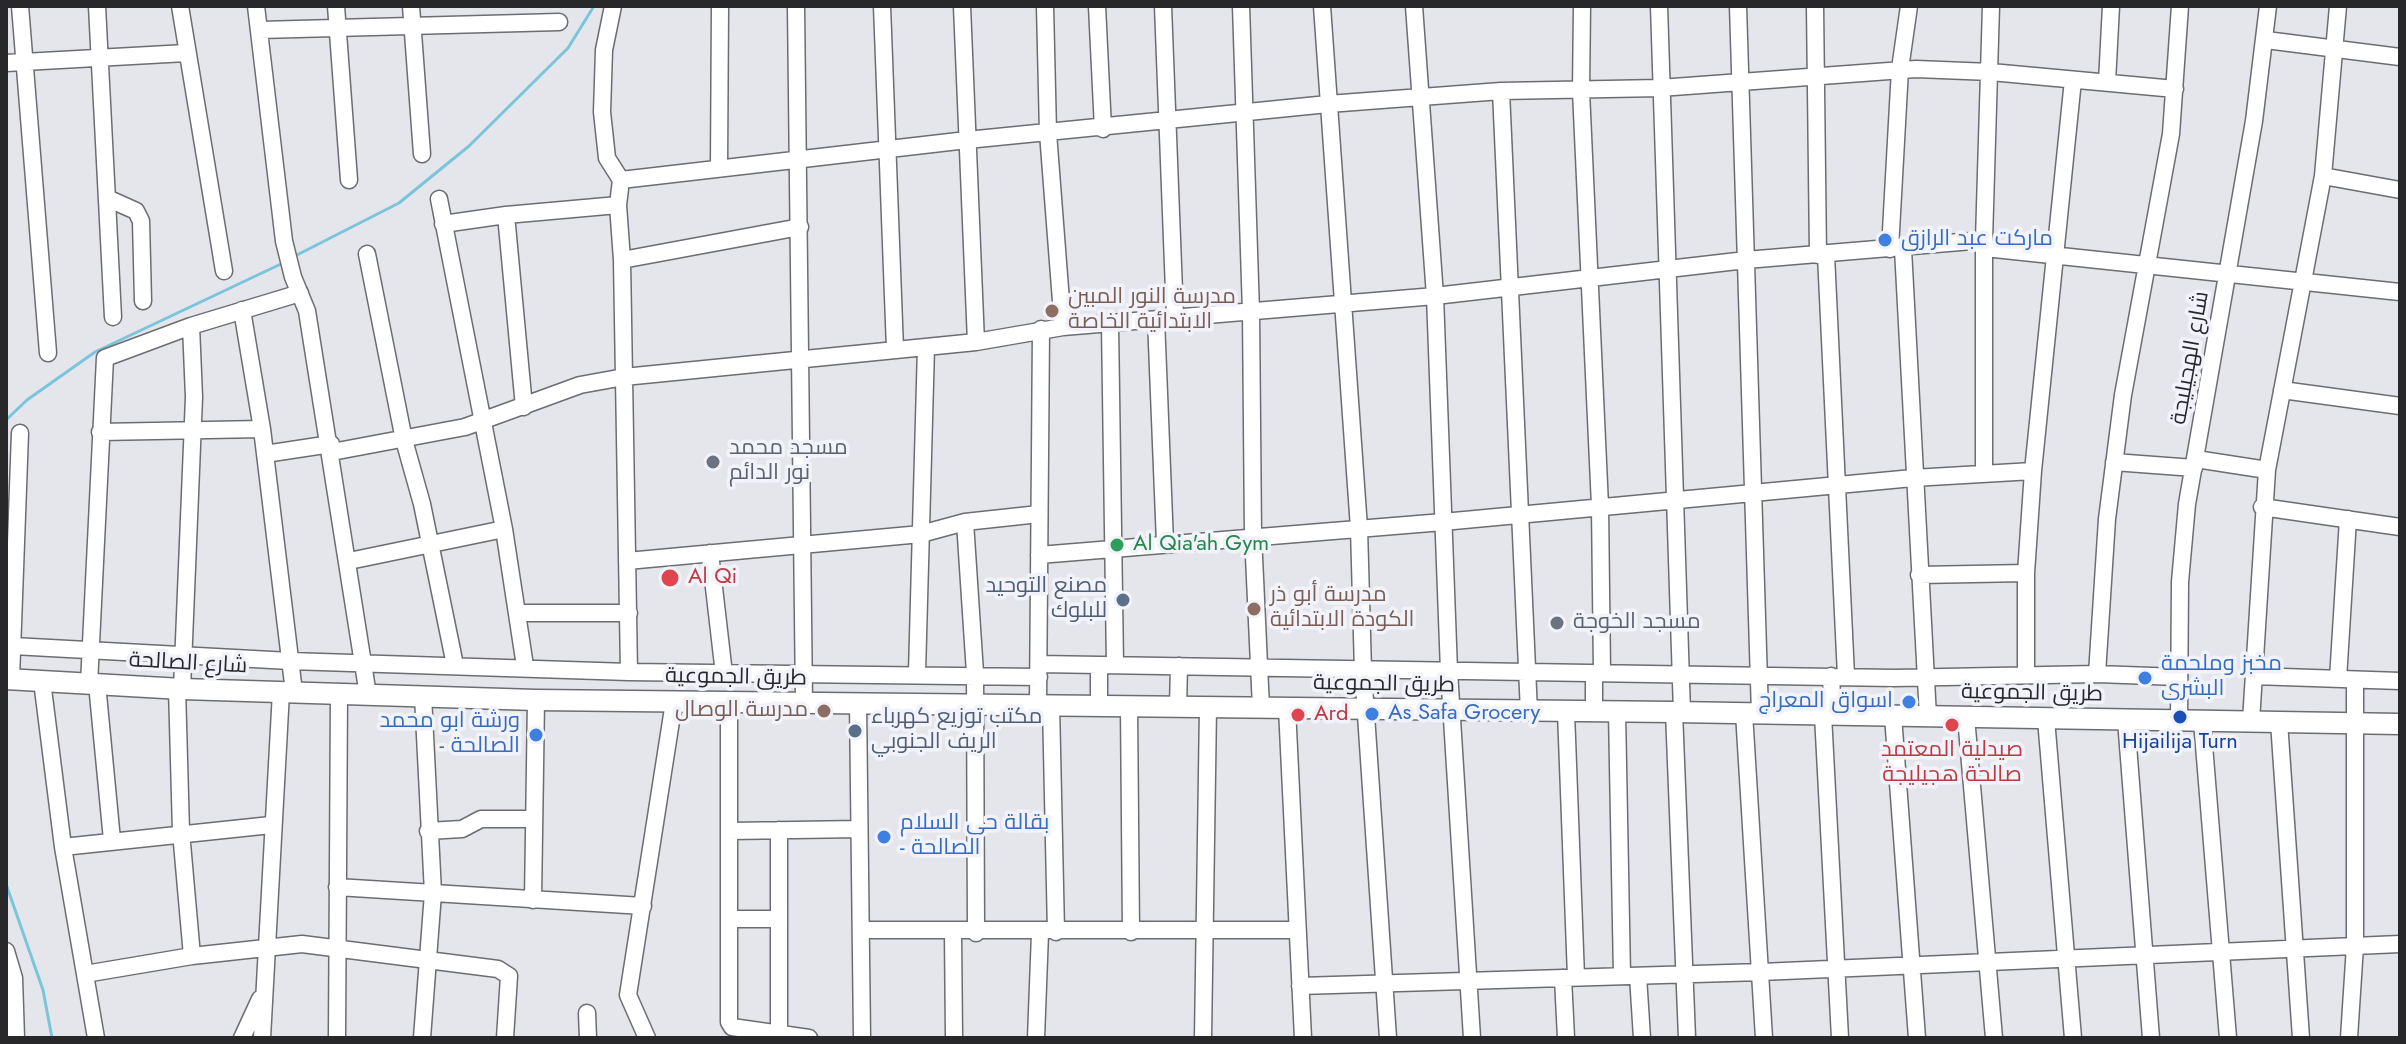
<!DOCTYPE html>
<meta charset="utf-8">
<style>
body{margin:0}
#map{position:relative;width:2406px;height:1044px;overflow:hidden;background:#e5e6ec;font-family:Jost,sans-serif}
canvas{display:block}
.frame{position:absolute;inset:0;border:8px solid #28282a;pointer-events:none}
</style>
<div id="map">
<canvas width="2406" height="1044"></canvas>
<div class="frame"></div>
</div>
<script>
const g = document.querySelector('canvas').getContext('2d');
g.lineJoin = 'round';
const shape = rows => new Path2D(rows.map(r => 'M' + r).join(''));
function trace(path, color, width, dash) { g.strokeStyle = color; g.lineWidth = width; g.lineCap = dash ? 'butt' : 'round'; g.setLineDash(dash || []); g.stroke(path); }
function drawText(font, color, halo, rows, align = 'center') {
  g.font = font + ' Jost,Cairo,sans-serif'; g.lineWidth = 7; g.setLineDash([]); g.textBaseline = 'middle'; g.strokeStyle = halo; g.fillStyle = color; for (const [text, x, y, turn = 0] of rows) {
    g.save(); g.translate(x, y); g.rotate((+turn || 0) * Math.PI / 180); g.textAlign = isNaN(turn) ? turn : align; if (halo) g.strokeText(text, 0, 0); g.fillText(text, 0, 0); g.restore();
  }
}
trace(shape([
 [293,257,399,203,469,146,568,48,594,6],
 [6,420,27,400,95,352,283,263],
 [6,884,43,990,52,1038]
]), '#7bc5da', 3);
const minor = shape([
 [20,6,48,353],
 [97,6,113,317],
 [180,6,224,271],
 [256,6,284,241,293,277,307,311,368,695],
 [336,6,349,180],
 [411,6,422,154],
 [613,6,604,50,602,112,607,158,621,180],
 [796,6,804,703],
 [882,6,895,349],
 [962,6,976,342],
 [1045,6,1048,133,1063,327],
 [1097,6,1103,129],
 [1163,6,1175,317],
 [1241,6,1251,312,1253,535,1261,708],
 [1322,6,1359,528,1363,671,1388,1038],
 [1414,6,1435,296,1449,671,1472,1038],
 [1582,6,1581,91,1600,506,1602,673],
 [1659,6,1682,712],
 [1738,6,1760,714],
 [1815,6,1818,255],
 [260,30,559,22],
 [2266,40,2400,57],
 [6,63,186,53],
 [2107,82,2111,6],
 [1501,91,1529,712],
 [719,167,720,6],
 [2323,176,2400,190],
 [621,180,967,140,1328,104,1501,91,1660,88,1916,69,1991,72,2175,89],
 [621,180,618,205,622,260,629,672],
 [107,198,136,211,141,221,143,301],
 [439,199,504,529,525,666],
 [506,215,524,407],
 [443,224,506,215,618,205],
 [1985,248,2400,292],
 [1890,249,1900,69,1909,6],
 [1903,249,1928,717],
 [367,254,404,440,422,504,455,665],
 [1826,255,1846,676],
 [622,260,800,227],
 [242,310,262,429,294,692],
 [1156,319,1165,543],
 [1110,324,1115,665],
 [2282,390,2400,406],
 [100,432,262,429],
 [332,452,465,427,580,385,624,377,976,342,1063,327,1435,296,1746,260,1984,240],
 [265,454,331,444],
 [2196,459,2267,470],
 [2114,462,2194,468],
 [1984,472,1984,240,1991,6],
 [2262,507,2400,527],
 [965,522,975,673,976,933],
 [710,553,724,674],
 [1039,555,1443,522,1913,478,2033,471],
 [349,561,504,529],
 [627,561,921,534,965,522,1039,514],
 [1919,575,2026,573],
 [519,613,629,613],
 [13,646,290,661,629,672,1039,677],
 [1039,664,1894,678,2097,674,2179,677],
 [1099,665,1099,706],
 [917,673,926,347],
 [2097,674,2107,519,2123,395,2171,134,2180,6],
 [2026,675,2026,573,2033,471,2073,80],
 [1831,676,1833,715],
 [2254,676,2400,681],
 [11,679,20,433],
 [2338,679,2348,519],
 [42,681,63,847,96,1038],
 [89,684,105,358,191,326,300,293],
 [97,684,112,840],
 [177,688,181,832,192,956],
 [182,689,194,397,191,326],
 [729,703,729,1022,732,1027,809,1038],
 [858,703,862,1038],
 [1038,704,1041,329],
 [1051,705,1056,932],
 [1129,707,1131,932],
 [1178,707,1179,666],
 [1287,708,1303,1038],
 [1566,712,1576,977],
 [1594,712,1594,673],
 [1617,712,1622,976],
 [1674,712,1687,1038],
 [1744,713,1764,1038],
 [1823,715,1840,1038],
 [1893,716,1917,1038],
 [1966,717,1994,1038],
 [2046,719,2073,1038],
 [2126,720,2151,1038],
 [2179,720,2180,582,2187,504,2254,121,2268,6],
 [2202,721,2228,1038],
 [2251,721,2267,470,2323,176,2338,6],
 [2279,722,2301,1038],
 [779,830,779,1034],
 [428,831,462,829,481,819,534,819],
 [730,831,859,829],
 [63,847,271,825],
 [337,887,643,906],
 [533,900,536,700],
 [730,919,779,919],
 [861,930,1296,930],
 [953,933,954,1038],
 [6,951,14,978,16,1038],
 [85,974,192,956,302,944,498,969,509,976,505,1038],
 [1638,976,1642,1038],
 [1563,978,1566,1038],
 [1300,986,1761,972,2400,944],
 [587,1013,588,1038],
 [242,1038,260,999],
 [262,1038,281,692],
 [337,1038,339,694],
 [422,1038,433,893,423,696],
 [647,1038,628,995,674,702],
 [1036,1038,1040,933],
 [1203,1038,1208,707],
 [2349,1038,2355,946,2355,680]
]);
const major = shape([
 [6,679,182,689,536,700,1674,712,2400,724]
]);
trace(minor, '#6c6d72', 19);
trace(major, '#6c6d72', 23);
trace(minor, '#fff', 16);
trace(major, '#fff', 20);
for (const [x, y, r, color] of [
 [1885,240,8,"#3f7fe0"],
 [1052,311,8,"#8d6e63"],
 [713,462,8,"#6b7280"],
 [1117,545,8,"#2e9e5b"],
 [670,578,10,"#e0444e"],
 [1123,600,8,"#5c6f8a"],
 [1254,609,8,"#8d6e63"],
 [1557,623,8,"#6b7280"],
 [2145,678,8,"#3f7fe0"],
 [1909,702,8,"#3f7fe0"],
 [824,711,8,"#8d6e63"],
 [1372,714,8,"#3f7fe0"],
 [1298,715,8,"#e0444e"],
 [2180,717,8,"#1a4fb4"],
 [1952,725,8,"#e0444e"],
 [855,731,8,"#5c6f8a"],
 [536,735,8,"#3f7fe0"],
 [884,837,8,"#3f7fe0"]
]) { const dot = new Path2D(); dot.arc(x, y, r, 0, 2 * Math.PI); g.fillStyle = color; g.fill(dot); trace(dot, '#f2f3fa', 3); }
drawText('22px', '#366cbe', '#f2f3fa', [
 ["ماركت عبد الرازق",1901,240],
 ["مخبز وملحمة",2161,665],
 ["البشرى",2161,690],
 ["اسواق المعراج",1893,702,"right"],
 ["As Safa Grocery",1388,714],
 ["ورشة ابو محمد",520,722,"right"],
 ["- الصالحة",520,747,"right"],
 ["بقالة حي السلام",900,824],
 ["- الصالحة",900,849]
], 'left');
drawText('22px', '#785e54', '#f2f3fa', [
 ["مدرسة النور المبين",1068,298],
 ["الابتدائية الخاصة",1068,323],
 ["مدرسة أبو ذر",1270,596],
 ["الكودة الابتدائية",1270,621],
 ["مدرسة الوصال",808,711,"right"]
], 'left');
drawText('22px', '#28282a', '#f2f3fa', [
 ["شارع الهجيليجة",2191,358,-80],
 ["شارع الصالحة",188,664,3],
 ["طريق الجموعية",736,678,1],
 ["طريق الجموعية",1384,685,1],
 ["طريق الجموعية",2032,694,1]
]);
drawText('22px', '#5b616d', '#f2f3fa', [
 ["مسجد محمد",729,449],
 ["نور الدائم",729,474],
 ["مسجد الخوجة",1573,623]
], 'left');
drawText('22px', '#27864d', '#f2f3fa', [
 ["Al Qia'ah Gym",1133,545]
], 'left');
drawText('22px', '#be3a42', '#f2f3fa', [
 ["Al Qi",688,578],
 ["Ard",1314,715],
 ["صيدلية المعتمد",1952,751,"center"],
 ["صالحة هجيليجة",1952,776,"center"]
], 'left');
drawText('22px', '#4e5e75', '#f2f3fa', [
 ["مصنع التوحيد",1107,587],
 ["للبلوك",1107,612],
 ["مكتب توزيع كهرباء",871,718,"left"],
 ["الريف الجنوبي",871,743,"left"]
], 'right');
drawText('22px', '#164399', '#f2f3fa', [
 ["Hijailija Turn",2180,743]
]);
</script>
